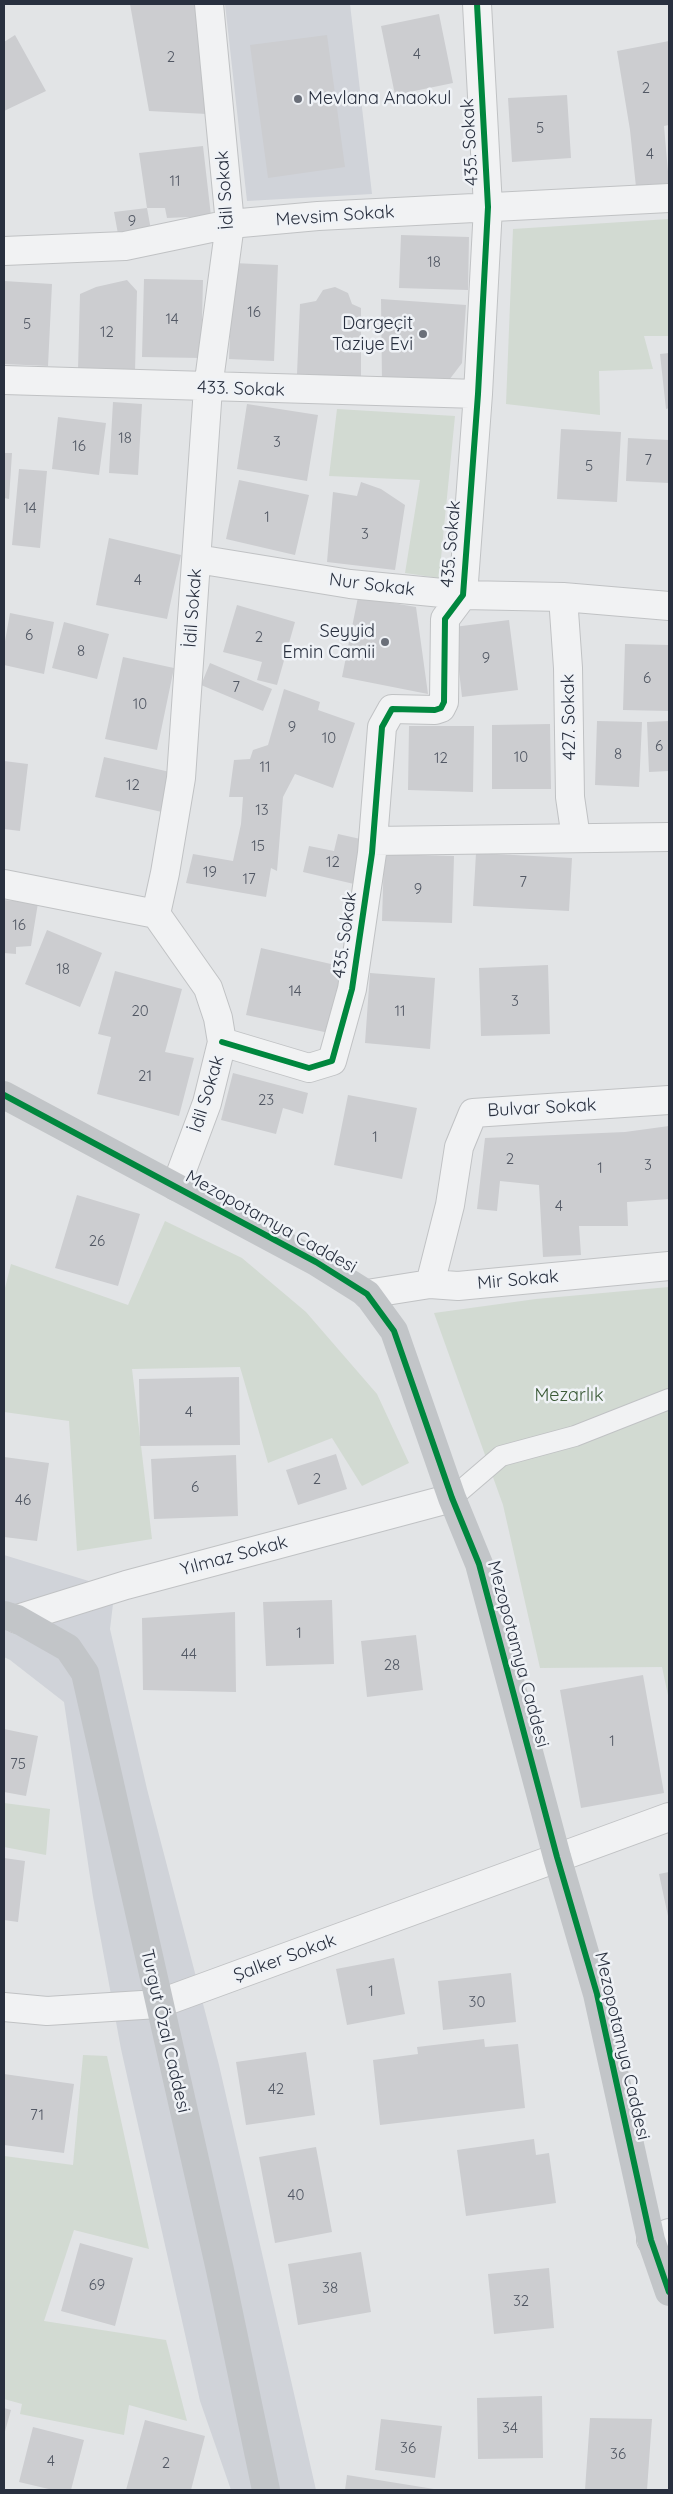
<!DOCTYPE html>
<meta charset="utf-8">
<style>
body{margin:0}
#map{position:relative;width:673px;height:2494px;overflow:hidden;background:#e2e4e6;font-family:Quicksand,sans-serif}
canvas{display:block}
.frame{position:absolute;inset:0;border:5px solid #29303f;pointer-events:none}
</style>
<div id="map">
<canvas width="673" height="2494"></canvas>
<div class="frame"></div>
</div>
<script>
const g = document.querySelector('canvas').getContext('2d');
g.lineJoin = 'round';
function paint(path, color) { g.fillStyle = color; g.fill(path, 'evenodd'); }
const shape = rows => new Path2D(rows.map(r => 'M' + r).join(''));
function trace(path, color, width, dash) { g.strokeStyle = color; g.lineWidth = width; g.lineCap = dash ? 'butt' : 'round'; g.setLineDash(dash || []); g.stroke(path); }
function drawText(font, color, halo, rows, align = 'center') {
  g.font = font + ' Quicksand,sans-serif'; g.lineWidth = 5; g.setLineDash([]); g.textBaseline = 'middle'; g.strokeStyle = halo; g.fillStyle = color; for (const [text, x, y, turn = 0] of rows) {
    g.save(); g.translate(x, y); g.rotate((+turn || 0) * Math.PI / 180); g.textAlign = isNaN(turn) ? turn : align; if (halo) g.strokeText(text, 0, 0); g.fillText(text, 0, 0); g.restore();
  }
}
paint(shape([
 [225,4,350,4,372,194,247,201],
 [4,1555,92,1582,113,1604,110,1629,147,1789,219,2065,316,2490,231,2490,200,2401,121,2049,93,1897,64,1702,10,1660,4,1657]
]), '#d0d3d9');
paint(shape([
 [669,219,669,336,644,336,653,369,599,371,600,415,506,404,513,229],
 [337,409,455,416,439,578,405,573,420,480,329,476],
 [165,1221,242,1258,306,1312,377,1394,409,1463,362,1486,332,1438,268,1463,240,1367,132,1369,152,1539,77,1551,69,1421,4,1412,4,1292,11,1264,128,1305],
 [669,1287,669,1700,662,1667,540,1668,503,1505,434,1313,536,1299],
 [4,1803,50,1809,46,1855,4,1847],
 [83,2055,107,2056,149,2249,74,2230,44,2321,166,2340,187,2421,129,2405,124,2435,20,2414,22,2404,4,2399,4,2156,73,2165]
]), '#d2dad2');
paint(shape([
 [130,4,200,4,207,114,149,111],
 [439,14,453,83,395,95,381,26],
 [15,35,46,91,4,111,4,42],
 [327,35,345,167,268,178,250,45],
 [669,41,669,125,664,126,669,183,636,187,630,130,617,51],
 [567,95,571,158,512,162,508,98],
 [203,146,211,216,167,218,165,208,147,208,139,153],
 [147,208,151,230,118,234,114,212],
 [401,235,469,237,468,290,399,288],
 [233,263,278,265,274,361,229,359],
 [144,279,203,280,201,358,142,357],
 [127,280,137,291,135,372,78,370,80,294,96,287],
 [4,281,52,284,48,366,4,364],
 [335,287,348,293,352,304,361,308,361,380,297,374,300,304,316,301,323,290],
 [381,299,466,305,462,363,446,384,382,382],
 [669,353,669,408,666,409,660,354],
 [113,402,142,404,138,475,109,473],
 [247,404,318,415,307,481,237,469],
 [58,417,106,423,99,475,52,469],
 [561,429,621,432,617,502,557,499],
 [628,438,669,440,669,483,626,481],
 [4,453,12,453,9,499,4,498],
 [19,469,47,471,40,548,12,545],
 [239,480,309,495,295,555,226,539],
 [361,482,381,489,405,505,395,570,327,562,333,492,357,496],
 [109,538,181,555,167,619,96,605],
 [358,597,416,607,428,694,342,677],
 [237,605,295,622,277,685,257,680,262,662,223,652],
 [10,613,54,622,44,674,4,665,4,647],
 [509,620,518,690,462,697,454,627],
 [64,622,109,634,97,679,52,668],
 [625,644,669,645,669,711,623,710],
 [123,657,174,668,157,750,105,739],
 [210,663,272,689,263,711,201,685],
 [284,689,320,702,318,710,355,723,333,788,295,774,283,797,277,871,271,868,266,897,186,883,193,854,233,861,241,824,243,797,229,797,234,760,250,759,253,750,268,745],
 [597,721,642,722,639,787,595,785],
 [669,721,669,771,649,772,647,722],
 [550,724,551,789,492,789,492,725],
 [409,726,474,726,473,792,408,790],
 [104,757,170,772,162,812,95,797],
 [4,761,28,764,20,831,4,829],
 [338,834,365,840,354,884,303,872,309,846,334,851],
 [476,853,572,858,569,911,473,906],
 [384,854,454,856,452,923,382,921],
 [4,900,38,903,31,946,16,947,16,954,4,953],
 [47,930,102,953,80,1007,25,984],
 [261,948,344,967,329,1033,246,1015],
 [548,965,550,1034,481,1036,479,968],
 [115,971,182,989,165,1052,194,1058,179,1116,97,1094,111,1037,98,1034],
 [370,973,435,978,430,1049,365,1043],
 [233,1073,308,1093,303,1114,283,1108,276,1134,221,1120],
 [348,1095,417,1108,402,1179,334,1165],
 [669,1126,669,1199,627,1202,628,1226,579,1226,581,1255,543,1257,539,1185,500,1181,497,1211,477,1209,485,1138,625,1132],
 [77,1195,140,1214,118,1286,55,1268],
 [239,1377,240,1445,140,1446,139,1379],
 [336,1454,347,1489,298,1505,286,1470],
 [236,1455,238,1516,154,1519,151,1459],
 [4,1457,49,1463,37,1541,4,1537],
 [332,1600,334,1664,266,1666,263,1602],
 [235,1612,236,1692,143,1690,142,1618],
 [416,1635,423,1690,367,1697,361,1641],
 [643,1675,664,1793,581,1808,560,1690],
 [4,1729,38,1736,26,1796,4,1792],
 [4,1858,25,1861,18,1922,4,1920],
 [669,1872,669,1916,668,1916,659,1874],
 [394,1958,405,2014,347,2025,336,1969],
 [511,1973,516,2022,443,2030,438,1981],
 [484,2039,485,2047,518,2044,525,2108,380,2125,373,2060,418,2054,417,2047],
 [306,2052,315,2115,246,2125,236,2062],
 [4,2074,74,2084,64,2153,4,2145],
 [534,2139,536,2155,549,2153,556,2203,466,2216,457,2150],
 [316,2147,332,2232,275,2243,259,2157],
 [80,2243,133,2258,115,2326,61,2311],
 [361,2252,371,2312,298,2325,288,2264],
 [549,2268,554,2328,494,2334,488,2274],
 [542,2396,543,2458,478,2459,477,2398],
 [4,2408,11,2410,4,2435],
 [590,2418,652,2419,647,2490,585,2490],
 [381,2419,442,2426,435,2478,375,2470],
 [145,2420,205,2436,191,2490,126,2490],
 [33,2427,84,2440,71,2490,53,2490,19,2482],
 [347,2475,434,2489,434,2490,345,2490]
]), '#cccdd0');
const lane = shape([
 [452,1498,501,1456,575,1436,669,1399]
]);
const street = shape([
 [4,251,125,246,230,224,318,216,669,198],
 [4,380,478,394],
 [197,559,350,584,463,595,563,597,669,606],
 [563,597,568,668,570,797,576,838],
 [373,841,669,837],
 [4,884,156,914],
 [222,1042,309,1068,332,1061,352,989,372,853,382,727,392,709,435,710,441,708,444,702,445,619,463,595,478,394,488,207,477,4],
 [176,1186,207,1103,222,1042,218,1018,208,988,156,914,165,873,181,778,208,388,230,224,209,4],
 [430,1284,450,1205,459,1147,473,1113,669,1100],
 [367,1294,430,1284,458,1286,669,1266],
 [17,1619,126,1585,452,1498],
 [4,2007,47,2011,158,2004,669,1817],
 [651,2240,669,2233]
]);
trace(lane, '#c0c2c4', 22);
trace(street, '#c0c2c4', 30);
trace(lane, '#f1f2f3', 20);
trace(street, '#f1f2f3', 28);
trace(shape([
 [4,1095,316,1262,367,1294,394,1331,452,1498,479,1564,557,1857,597,1994,651,2240,669,2292],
 [4,1615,17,1619,68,1648,85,1673,220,2270,266,2490]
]), '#c2c5c8', 28);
trace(shape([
 [222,1042,309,1068,332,1061,352,989,372,853,382,727,392,709,435,710,441,708,444,702,445,619,463,595,478,394,488,207,477,4],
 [4,1095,316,1262,367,1294,394,1331,452,1498,479,1564,557,1857,597,1994,651,2240,669,2292]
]), '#00873e', 6);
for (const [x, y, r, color] of [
 [298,99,5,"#6a6f79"],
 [423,334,5,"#6a6f79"],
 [385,642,5,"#6a6f79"]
]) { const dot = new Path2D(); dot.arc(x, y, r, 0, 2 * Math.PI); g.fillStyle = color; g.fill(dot); trace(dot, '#eff2f6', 2); }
drawText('15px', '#525864', null, [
 ["4",417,54],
 ["2",171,57],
 ["2",646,88],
 ["5",540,128],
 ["4",650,154],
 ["11",175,181],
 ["9",132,221],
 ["18",434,262],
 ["16",254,312],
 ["14",172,319],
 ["5",27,324],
 ["12",107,332],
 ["18",125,438],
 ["3",277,442],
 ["16",79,446],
 ["7",648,460],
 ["5",589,466],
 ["14",30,508],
 ["1",267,517],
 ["3",365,534],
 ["4",138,580],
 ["6",29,635],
 ["2",259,637],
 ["8",81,651],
 ["9",486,658],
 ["6",647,678],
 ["7",236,687],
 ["10",140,704],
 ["9",292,727],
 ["10",329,738],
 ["6",659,746],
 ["8",618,754],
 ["10",521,757],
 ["12",441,758],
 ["11",265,767],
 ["12",133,785],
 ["13",262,810],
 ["15",258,846],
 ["12",333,862],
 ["19",210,872],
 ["17",249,879],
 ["7",523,882],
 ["9",418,889],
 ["16",19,925],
 ["18",63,969],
 ["14",295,991],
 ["3",515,1001],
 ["20",140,1011],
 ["11",400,1011],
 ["21",145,1076],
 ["23",266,1100],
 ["1",375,1137],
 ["2",510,1159],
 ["3",648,1165],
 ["1",600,1168],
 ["4",559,1206],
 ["26",97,1241],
 ["4",189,1412],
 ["2",317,1479],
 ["6",195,1487],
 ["46",23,1500],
 ["1",299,1633],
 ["44",189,1654],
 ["28",392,1665],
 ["1",612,1741],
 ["75",18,1764],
 ["1",371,1991],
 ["30",477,2002],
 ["42",276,2089],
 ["71",37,2115],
 ["40",296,2195],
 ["69",97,2285],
 ["38",330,2288],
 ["32",521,2301],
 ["34",510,2428],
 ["36",408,2448],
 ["36",618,2454],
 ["4",51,2461],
 ["2",166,2463]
]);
drawText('18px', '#29303f', '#eff2f6', [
 ["Mevlana Anaokul",308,99,"left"],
 ["Dargeçit",413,324],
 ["Taziye Evi",413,345],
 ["Seyyid",375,632],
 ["Emin Camii",375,653]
], 'right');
drawText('18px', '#29303f', '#eff2f6', [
 ["435. Sokak",470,142,-93],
 ["İdil Sokak",225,190,-94],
 ["Mevsim Sokak",335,216,-4],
 ["433. Sokak",241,389,2],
 ["435. Sokak",451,544,-85],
 ["Nur Sokak",372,585,7],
 ["İdil Sokak",193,608,-86],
 ["427. Sokak",569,717,-91],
 ["435. Sokak",345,935,-82],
 ["İdil Sokak",207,1094,-73],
 ["Bulvar Sokak",542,1108,-3],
 ["Mezopotamya Caddesi",271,1222,29],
 ["Mir Sokak",518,1280,-5],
 ["Yılmaz Sokak",234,1556,-15],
 ["Mezopotamya Caddesi",518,1654,75],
 ["Şalker Sokak",285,1958,-20],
 ["Turgut Özal Caddesi",165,2031,77],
 ["Mezopotamya Caddesi",622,2046,77]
]);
drawText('18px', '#3b5a37', '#eff2f6', [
 ["Mezarlık",569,1396]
]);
</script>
